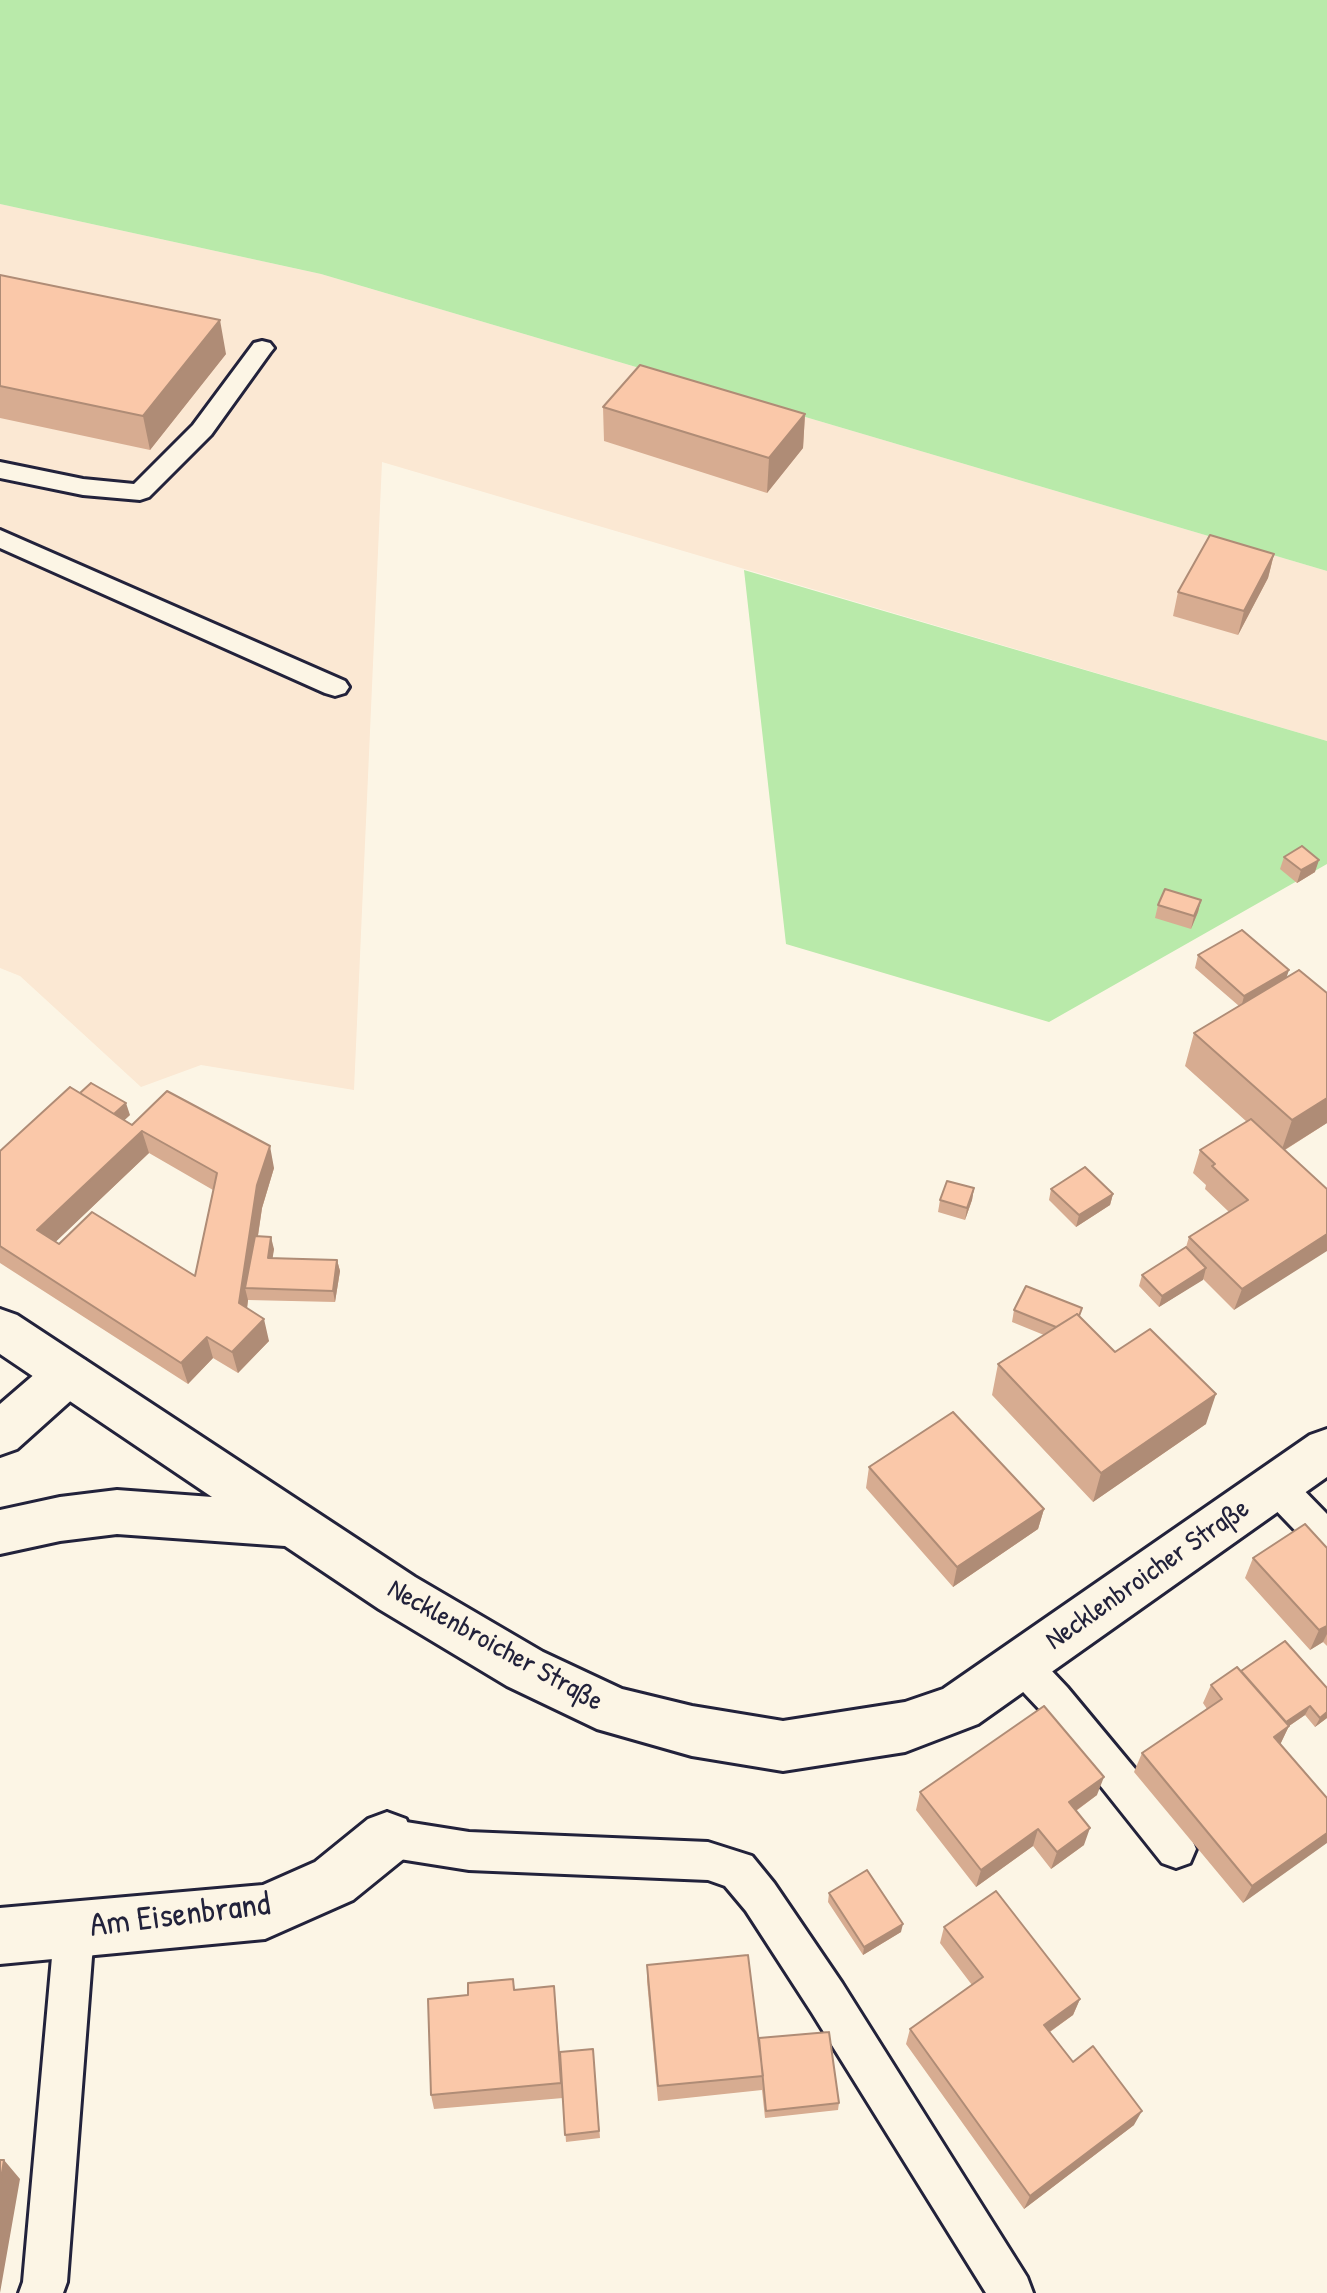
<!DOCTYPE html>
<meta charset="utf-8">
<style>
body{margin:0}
canvas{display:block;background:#fcf5e5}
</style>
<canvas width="1327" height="2293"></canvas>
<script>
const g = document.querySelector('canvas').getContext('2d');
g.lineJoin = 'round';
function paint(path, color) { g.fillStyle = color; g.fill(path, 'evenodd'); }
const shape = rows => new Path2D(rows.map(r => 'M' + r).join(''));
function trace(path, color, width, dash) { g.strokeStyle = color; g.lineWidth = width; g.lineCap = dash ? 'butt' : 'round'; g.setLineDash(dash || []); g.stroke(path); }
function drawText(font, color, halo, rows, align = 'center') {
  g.font = font + ' "Patrick Hand",sans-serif'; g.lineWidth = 8; g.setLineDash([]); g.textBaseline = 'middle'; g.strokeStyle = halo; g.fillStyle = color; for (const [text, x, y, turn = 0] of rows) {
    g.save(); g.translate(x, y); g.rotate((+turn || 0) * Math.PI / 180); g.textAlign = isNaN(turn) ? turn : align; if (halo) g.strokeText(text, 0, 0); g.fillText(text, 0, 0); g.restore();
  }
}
paint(shape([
 [0,204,321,274,1327,571,1327,741,382,462,354,1090,201,1065,141,1087,20,976,0,968]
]), '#fbe8d3');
paint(shape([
 [0,0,1327,0,1327,571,321,274,0,204],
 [744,570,1327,741,1327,864,1049,1022,786,944]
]), '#b9eaaa');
const lane = shape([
 [262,341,270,343,274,348,270,353,211,435,149,497,140,500,83,495,0,478,0,462,83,479,134,484,193,425,254,343,262,341],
 [0,530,345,681,349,687,345,693,335,696,325,693,0,548,0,530],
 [1276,1470,1289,1475,1327,1514,1327,1555,1314,1550,1263,1497,1258,1486,1263,1475,1276,1470],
 [1021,1647,1034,1652,1067,1687,1190,1835,1196,1849,1190,1863,1176,1868,1162,1863,1041,1711,1008,1676,1002,1664,1008,1652,1021,1647],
 [387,1819,469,1832,708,1842,752,1856,774,1883,842,1983,1027,2277,1033,2293,986,2293,812,2013,746,1911,725,1886,708,1880,469,1870,387,1857,373,1851,367,1838,373,1825,387,1819],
 [78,1909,92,1915,98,1929,92,1957,67,2282,63,2293,19,2293,23,2282,52,1957,64,1915,78,1909]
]);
const street = shape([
 [68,1354,85,1360,92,1374,85,1388,17,1449,0,1455,0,1404,51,1360,68,1354],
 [387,1812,406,1819,414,1838,406,1857,353,1900,265,1939,0,1964,0,1908,263,1885,315,1862,368,1819,387,1812]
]);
const secondary = shape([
 [0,1309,17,1315,415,1577,543,1652,622,1689,692,1706,783,1721,905,1702,943,1689,1310,1435,1327,1429,1327,1477,978,1724,905,1752,783,1771,692,1756,597,1729,507,1686,379,1609,285,1546,117,1534,60,1541,0,1554,0,1510,60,1497,117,1490,212,1497,0,1354,0,1309]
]);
trace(lane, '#22223b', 6);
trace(street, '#22223b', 6);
trace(secondary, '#22223b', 6);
paint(lane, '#fcf5e5');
paint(street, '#fcf5e5');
paint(secondary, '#fcf5e5');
paint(shape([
 [0,275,226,354,150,450,0,418],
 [603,407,805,414,803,448,767,493,604,441],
 [1274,554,1268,578,1238,635,1173,616,1178,592],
 [1284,857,1315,872,1297,883,1280,869],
 [1201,900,1198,912,1191,929,1155,918,1158,905],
 [1198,955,1286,978,1327,993,1327,1123,1285,1150,1327,1189,1234,1310,1203,1279,1159,1307,1139,1286,1142,1275,1186,1247,1189,1237,1229,1212,1205,1189,1206,1185,1193,1173,1200,1150,1247,1122,1185,1066,1194,1033,1239,1006,1195,968],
 [130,1115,124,1120,132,1125,274,1168,262,1208,258,1236,274,1249,272,1258,337,1260,340,1271,335,1302,248,1300,247,1308,269,1341,238,1373,213,1358,188,1384,0,1263,0,1151],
 [149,1153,213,1190,195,1276,59,1244,55,1242],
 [974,1188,972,1200,965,1220,938,1212,940,1200],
 [1051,1189,1113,1194,1110,1205,1076,1227,1049,1200],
 [1014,1310,1080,1317,1115,1352,1206,1424,1093,1502,992,1395,998,1364,1044,1335,1012,1322],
 [869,1467,1044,1509,1038,1529,953,1587,866,1488],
 [1327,1548,1327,1646,1323,1642,1310,1650,1245,1578,1253,1558],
 [1285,1641,1327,1718,1315,1727,1305,1715,1289,1726,1280,1744,1327,1798,1243,1903,1134,1772,1142,1753,1207,1709,1203,1703,1211,1685,1241,1671],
 [920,1792,1097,1795,1076,1811,1084,1845,1051,1869,1033,1846,976,1887,916,1810],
 [829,1893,901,1932,863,1955,828,1902],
 [944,1927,1080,1999,1073,2015,1050,2032,1073,2062,1134,2125,1024,2209,906,2044,910,2029,972,1985,940,1943],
 [647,1965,759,2038,839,2103,838,2110,765,2118,762,2090,658,2101,647,1981],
 [513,1979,515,1990,554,1986,560,2055,593,2049,600,2138,566,2142,563,2098,434,2109,431,2095,468,1995]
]), '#d7ac91');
paint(shape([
 [220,320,226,354,150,450,143,416],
 [805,414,803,448,767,493,769,458],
 [1274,554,1268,578,1238,635,1244,611],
 [1319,860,1315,872,1297,883,1301,870],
 [1201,900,1198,912,1191,929,1194,916],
 [1289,970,1285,982,1241,1008,1244,996],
 [1327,1098,1327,1123,1281,1152,1292,1120],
 [126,1103,130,1115,112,1132,108,1120],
 [142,1131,149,1153,45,1252,37,1230],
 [270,1146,274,1168,262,1208,250,1288,245,1288,248,1300,245,1325,239,1303,257,1185],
 [974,1188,972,1200,965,1220,967,1208],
 [1113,1194,1110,1205,1076,1227,1079,1215],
 [1327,1234,1327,1251,1234,1310,1242,1289],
 [271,1237,274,1249,271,1269,268,1258],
 [337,1260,340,1271,335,1302,333,1291],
 [1206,1268,1203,1280,1159,1307,1162,1296],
 [264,1319,269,1341,238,1373,232,1352],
 [207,1337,213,1358,188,1384,181,1363],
 [1216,1394,1206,1424,1093,1502,1101,1473],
 [1044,1509,1038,1529,953,1587,957,1567],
 [1327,1626,1327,1634,1323,1642,1310,1650,1319,1630],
 [1310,1706,1305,1715,1289,1726,1280,1745,1265,1755,1278,1727],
 [1327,1712,1327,1718,1315,1727,1320,1718],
 [1104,1777,1097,1795,1063,1820,1069,1802],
 [1090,1828,1084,1845,1051,1869,1057,1852],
 [1038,1829,1033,1846,976,1887,981,1870],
 [1327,1833,1327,1843,1243,1903,1252,1886],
 [903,1924,901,1932,863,1955,864,1947],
 [1080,1999,1073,2015,1038,2040,1044,2025],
 [1142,2111,1134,2125,1024,2209,1030,2196],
 [4,2160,20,2179,0,2293,0,2185]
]), '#af8c76');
const building = shape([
 [0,275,220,320,143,416,0,386,0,275],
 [640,365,805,414,769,458,603,407,640,365],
 [1210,535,1274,554,1244,611,1178,592,1210,535],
 [1302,846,1319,860,1301,870,1284,857,1302,846],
 [1165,889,1201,900,1194,916,1158,905,1165,889],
 [1242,930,1289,970,1244,996,1198,955,1242,930],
 [1299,970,1327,993,1327,1098,1292,1120,1194,1033,1299,970],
 [91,1083,126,1103,114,1114,80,1093,91,1083],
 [70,1087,132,1125,167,1091,270,1146,257,1185,239,1303,264,1319,232,1352,207,1337,181,1363,0,1246,0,1151,70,1087],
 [142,1131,217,1173,195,1276,92,1212,59,1244,37,1230,142,1131],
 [1251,1119,1327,1189,1327,1234,1242,1289,1189,1237,1248,1200,1212,1166,1215,1164,1200,1150,1251,1119],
 [1085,1167,1113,1194,1079,1215,1051,1189,1085,1167],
 [947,1181,974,1188,967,1208,940,1200,947,1181],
 [255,1236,271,1237,268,1258,337,1260,333,1291,245,1288,255,1236],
 [1186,1247,1206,1268,1162,1296,1142,1275,1186,1247],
 [1026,1286,1082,1308,1079,1316,1077,1314,1056,1327,1014,1310,1026,1286],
 [1077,1314,1115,1352,1150,1329,1216,1394,1101,1473,998,1364,1077,1314],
 [953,1412,1044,1509,957,1567,869,1467,953,1412],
 [1305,1524,1327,1548,1327,1626,1319,1630,1253,1558,1305,1524],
 [1285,1641,1327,1688,1327,1712,1320,1718,1310,1706,1286,1722,1241,1671,1285,1641],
 [1237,1667,1289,1726,1274,1737,1327,1798,1327,1833,1252,1886,1142,1753,1222,1699,1211,1685,1237,1667],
 [1044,1706,1104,1777,1069,1802,1090,1828,1057,1852,1038,1829,981,1870,920,1792,1044,1706],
 [867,1870,903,1924,864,1947,829,1893,867,1870],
 [996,1891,1080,1999,1044,2025,1073,2062,1093,2046,1142,2111,1030,2196,910,2029,983,1977,944,1927,996,1891],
 [748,1955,763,2076,658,2086,647,1965,748,1955],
 [513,1979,514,1990,554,1986,561,2083,431,2095,428,1999,468,1995,468,1983,513,1979],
 [829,2032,839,2103,766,2111,759,2038,829,2032],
 [593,2049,599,2131,565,2135,560,2052,593,2049],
 [0,2160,4,2160,0,2185,0,2160]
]);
paint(building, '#fac8a9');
trace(building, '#af8c76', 2);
drawText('28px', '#22223b', '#fcf5e5', [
 ["Necklenbroicher Straße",1148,1575,-35],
 ["Necklenbroicher Straße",495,1646,29]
]);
drawText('34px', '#22223b', '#fcf5e5', [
 ["Am Eisenbrand",180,1916,-7]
]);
</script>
